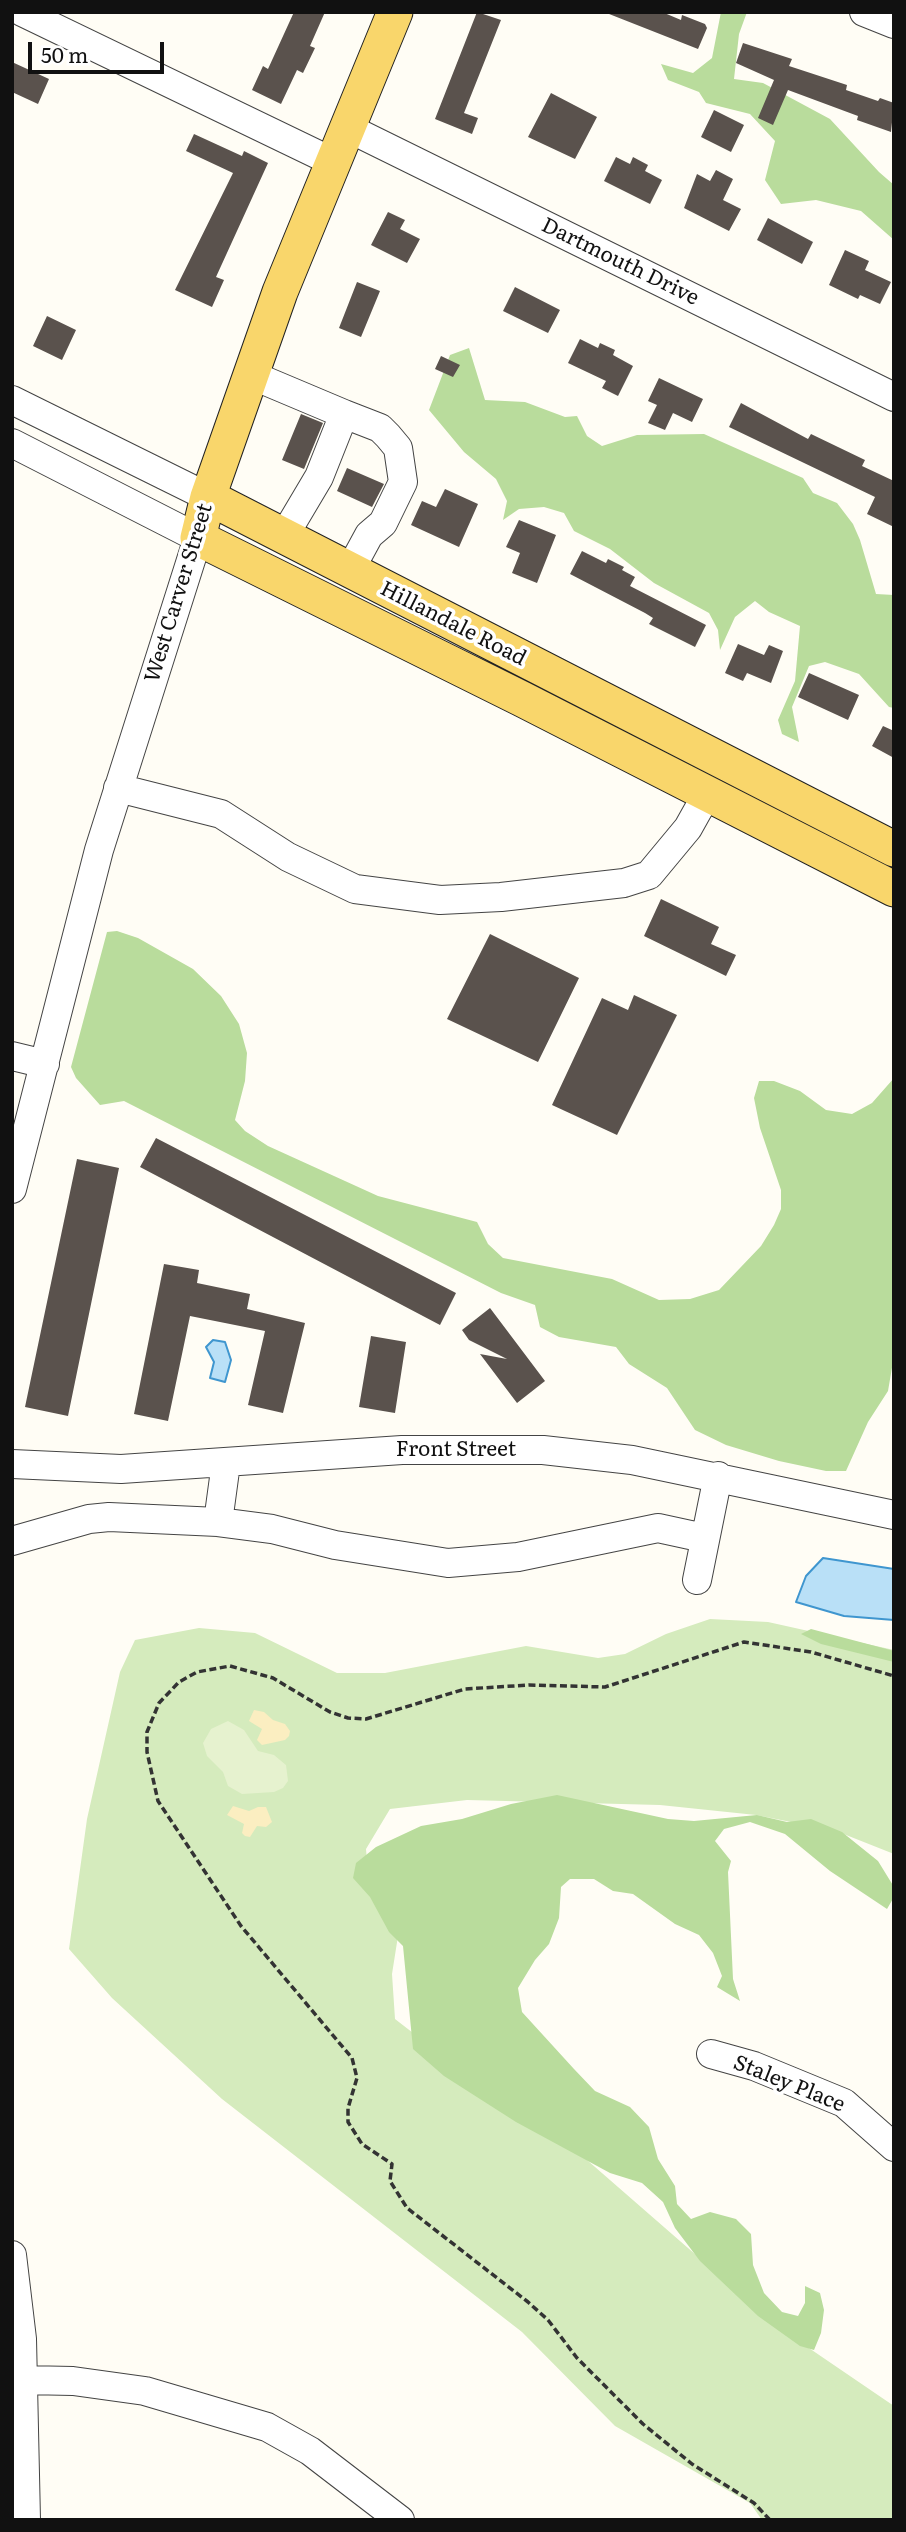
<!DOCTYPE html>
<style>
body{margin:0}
#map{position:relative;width:906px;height:2532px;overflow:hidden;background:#fffdf5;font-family:Literata,serif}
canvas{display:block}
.frame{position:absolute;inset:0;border:14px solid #111;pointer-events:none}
.scale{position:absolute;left:28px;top:42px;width:136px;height:32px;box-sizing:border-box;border:4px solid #111;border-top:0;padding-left:9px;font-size:21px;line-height:24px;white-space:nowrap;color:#111;-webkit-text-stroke:5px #fff;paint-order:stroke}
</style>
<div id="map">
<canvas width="906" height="2532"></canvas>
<div class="frame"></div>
<div class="scale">50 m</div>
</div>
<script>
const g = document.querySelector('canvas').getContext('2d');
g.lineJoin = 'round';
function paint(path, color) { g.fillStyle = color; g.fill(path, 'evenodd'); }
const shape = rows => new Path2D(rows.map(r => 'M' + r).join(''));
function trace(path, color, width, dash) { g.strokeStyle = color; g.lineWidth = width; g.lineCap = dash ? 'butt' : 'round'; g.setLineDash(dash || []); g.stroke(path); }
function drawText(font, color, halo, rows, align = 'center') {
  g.font = font + ' Literata,serif'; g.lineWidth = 7; g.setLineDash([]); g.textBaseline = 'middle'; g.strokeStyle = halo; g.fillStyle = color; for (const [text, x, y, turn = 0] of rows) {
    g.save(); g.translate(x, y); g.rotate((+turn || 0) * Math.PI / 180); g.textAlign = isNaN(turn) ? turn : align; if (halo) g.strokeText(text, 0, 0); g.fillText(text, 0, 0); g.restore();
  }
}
paint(shape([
 [710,1619,768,1622,894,1650,894,1854,836,1831,756,1815,660,1805,467,1800,390,1809,366,1849,369,1884,398,1936,392,1974,395,2019,457,2067,556,2133,781,2329,894,2406,894,2520,762,2520,750,2503,615,2426,522,2332,222,2099,112,1998,69,1949,87,1819,120,1672,135,1640,199,1628,255,1633,337,1673,385,1673,526,1646,598,1658,625,1654,666,1634]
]), '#d5ebbd');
paint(shape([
 [721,12,747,12,739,34,734,79,763,83,830,119,879,172,894,185,894,240,861,211,816,200,781,204,765,180,775,141,750,114,706,103,699,92,668,80,661,64,693,73,712,58],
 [469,348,485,400,525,402,565,417,577,416,587,436,602,446,637,435,704,434,803,478,813,493,837,503,853,524,860,540,876,594,894,595,894,708,889,707,859,674,825,662,809,666,792,707,799,742,782,734,778,720,795,681,800,626,769,612,755,601,735,617,720,650,718,630,709,613,654,583,610,549,574,531,564,513,544,507,519,509,503,520,507,501,496,479,464,452,429,410,450,355],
 [117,931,138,938,193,969,221,996,239,1024,247,1053,245,1081,235,1120,245,1131,268,1146,378,1196,477,1222,488,1244,503,1258,612,1279,659,1300,690,1299,719,1290,761,1246,774,1225,781,1209,781,1190,760,1128,754,1098,759,1081,774,1081,800,1091,826,1110,852,1114,872,1103,894,1078,894,1356,888,1391,868,1422,846,1471,826,1471,779,1461,726,1445,695,1430,667,1388,629,1364,616,1347,559,1337,540,1327,535,1305,501,1293,124,1101,100,1105,76,1078,71,1067,107,932],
 [811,1629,894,1651,894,1662,821,1644,801,1634],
 [557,1795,668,1819,694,1821,757,1815,787,1822,811,1819,842,1832,878,1861,894,1887,894,1897,887,1909,830,1871,785,1834,750,1822,724,1829,715,1841,731,1861,728,1872,733,1979,740,2001,717,1987,722,1976,713,1953,699,1935,675,1924,633,1894,613,1891,594,1879,570,1879,561,1887,559,1918,549,1944,535,1960,518,1988,522,2012,574,2069,595,2091,630,2107,649,2127,658,2159,675,2186,677,2204,691,2219,710,2212,736,2219,751,2234,753,2265,764,2293,782,2312,798,2316,805,2303,805,2286,820,2293,824,2310,821,2333,814,2350,800,2346,758,2316,700,2261,675,2228,663,2202,642,2183,610,2173,516,2122,444,2076,413,2049,403,1946,389,1932,370,1897,353,1878,356,1863,376,1847,421,1826,462,1819,511,1804]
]), '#b9dc9c');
paint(shape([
 [254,1710,264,1712,273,1720,285,1724,290,1731,289,1736,285,1740,262,1745,257,1740,262,1729,249,1721],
 [233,1806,249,1811,258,1807,266,1807,272,1822,266,1827,257,1826,250,1837,245,1836,242,1833,244,1824,227,1815]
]), '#fbeec1');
paint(shape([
 [228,1721,244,1730,258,1751,274,1755,286,1765,288,1781,283,1788,274,1792,242,1794,228,1786,223,1772,207,1756,203,1743,211,1729]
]), '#e6f2cf');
const water = shape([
 [213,1340,225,1342,231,1360,225,1382,210,1378,214,1362,206,1347,213,1340],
 [823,1558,894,1569,894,1620,844,1616,796,1602,806,1576,823,1558]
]);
paint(water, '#b9e0f7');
trace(water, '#3f96cf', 2);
paint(shape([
 [294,12,325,12,310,46,315,48,303,73,297,70,281,104,252,90,263,66,268,69],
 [477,12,501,20,464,113,478,118,472,134,435,119],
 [604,12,662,12,681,20,682,15,705,24,707,28,698,49],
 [743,43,792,59,789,66,847,85,846,90,878,101,880,98,894,103,891,132,857,120,858,116,788,90,773,125,758,118,774,80,736,63],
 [12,62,49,79,38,104,12,92],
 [551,93,597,117,575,159,528,137],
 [714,110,744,125,731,152,701,137],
 [194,134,242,156,244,151,268,163,216,277,224,280,212,307,175,290,233,173,186,151],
 [616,157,630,164,633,157,648,165,645,171,662,180,650,204,604,181],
 [716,170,733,179,723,200,741,209,729,231,684,208,697,174,710,181],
 [388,212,405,220,400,229,420,239,407,263,371,245],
 [768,218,813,242,802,264,757,240],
 [845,250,869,261,865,270,891,282,880,304,860,295,858,299,829,285],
 [357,282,380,291,361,337,339,328],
 [515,287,560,310,548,333,503,311],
 [47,316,76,330,62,360,33,346],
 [580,339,598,348,600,343,615,350,613,355,633,366,618,396,602,388,606,381,568,363],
 [441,356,460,365,453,377,435,369],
 [659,378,703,399,692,422,673,413,665,430,648,423,657,405,648,401],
 [741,403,808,439,811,434,865,460,862,466,894,481,894,527,867,514,875,497,729,427],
 [301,414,323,423,304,469,282,460],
 [347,468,384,484,372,507,337,491],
 [445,489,478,504,459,547,411,525,422,501,436,507],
 [519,520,556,535,537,583,512,573,520,553,506,547],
 [582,551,606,563,608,559,624,567,622,570,635,577,630,586,706,625,695,647,649,624,653,618,645,613,570,574],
 [738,644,764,655,769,645,783,651,771,683,747,673,743,681,725,673],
 [809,673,859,695,848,720,798,697],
 [883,726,894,731,894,758,872,746],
 [661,899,719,927,711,944,736,955,726,976,644,936],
 [490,934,579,978,538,1062,447,1019],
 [634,995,677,1015,617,1135,552,1105,602,998,628,1010],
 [156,1138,456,1293,440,1325,140,1167],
 [77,1159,119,1168,68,1416,25,1407],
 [164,1264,199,1270,197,1283,250,1294,247,1309,305,1323,283,1413,248,1405,265,1331,190,1316,168,1421,134,1414],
 [490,1308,545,1381,517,1403,480,1354,507,1359,469,1340,462,1330],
 [371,1336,406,1342,395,1413,359,1407]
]), '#5a524d');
const minor = shape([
 [22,12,331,161],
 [864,12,894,24],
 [346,127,894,397],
 [249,374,344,414,319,477,284,536],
 [12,400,208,497],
 [344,414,380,428,388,436,398,448,403,482,383,523,369,535,350,570],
 [12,443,198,538,99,850,12,1189],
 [118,788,221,814,288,857,355,889,440,900,501,897,624,883,649,875,688,828,707,794],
 [12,1056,45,1064],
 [12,1464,121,1469,402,1450,543,1450,632,1460,894,1515],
 [218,1522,226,1463],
 [12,1541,89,1519,109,1517,218,1522,272,1529,335,1545,448,1563,518,1557,658,1528,704,1538],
 [697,1580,718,1476],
 [711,2054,754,2066,844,2103,894,2147],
 [12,2255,22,2339,26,2520],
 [24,2380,73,2381,145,2391,267,2427,310,2451,400,2520]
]);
const major = shape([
 [395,12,280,292,208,497,198,538,522,699,894,889],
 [208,497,894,849]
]);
trace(minor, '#444', 30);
trace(major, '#222', 37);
trace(shape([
 [770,2520,754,2503,692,2464,643,2424,577,2358,548,2320,528,2302,407,2208,390,2181,392,2164,362,2144,348,2122,348,2108,357,2078,352,2058,241,1926,158,1801,147,1752,147,1732,159,1703,179,1682,197,1672,230,1666,273,1678,330,1712,348,1718,366,1719,465,1689,529,1685,605,1687,744,1642,811,1652,894,1676]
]), '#333', 3.5, [7, 3.5]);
trace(minor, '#fff', 28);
trace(major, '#f9d66b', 35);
drawText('21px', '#111', '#fff', [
 ["Dartmouth Drive",620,262,26],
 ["West Carver Street",179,593,-73],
 ["Hillandale Road",453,624,27],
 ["Front Street",456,1450],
 ["Staley Place",789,2084,22]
]);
</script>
